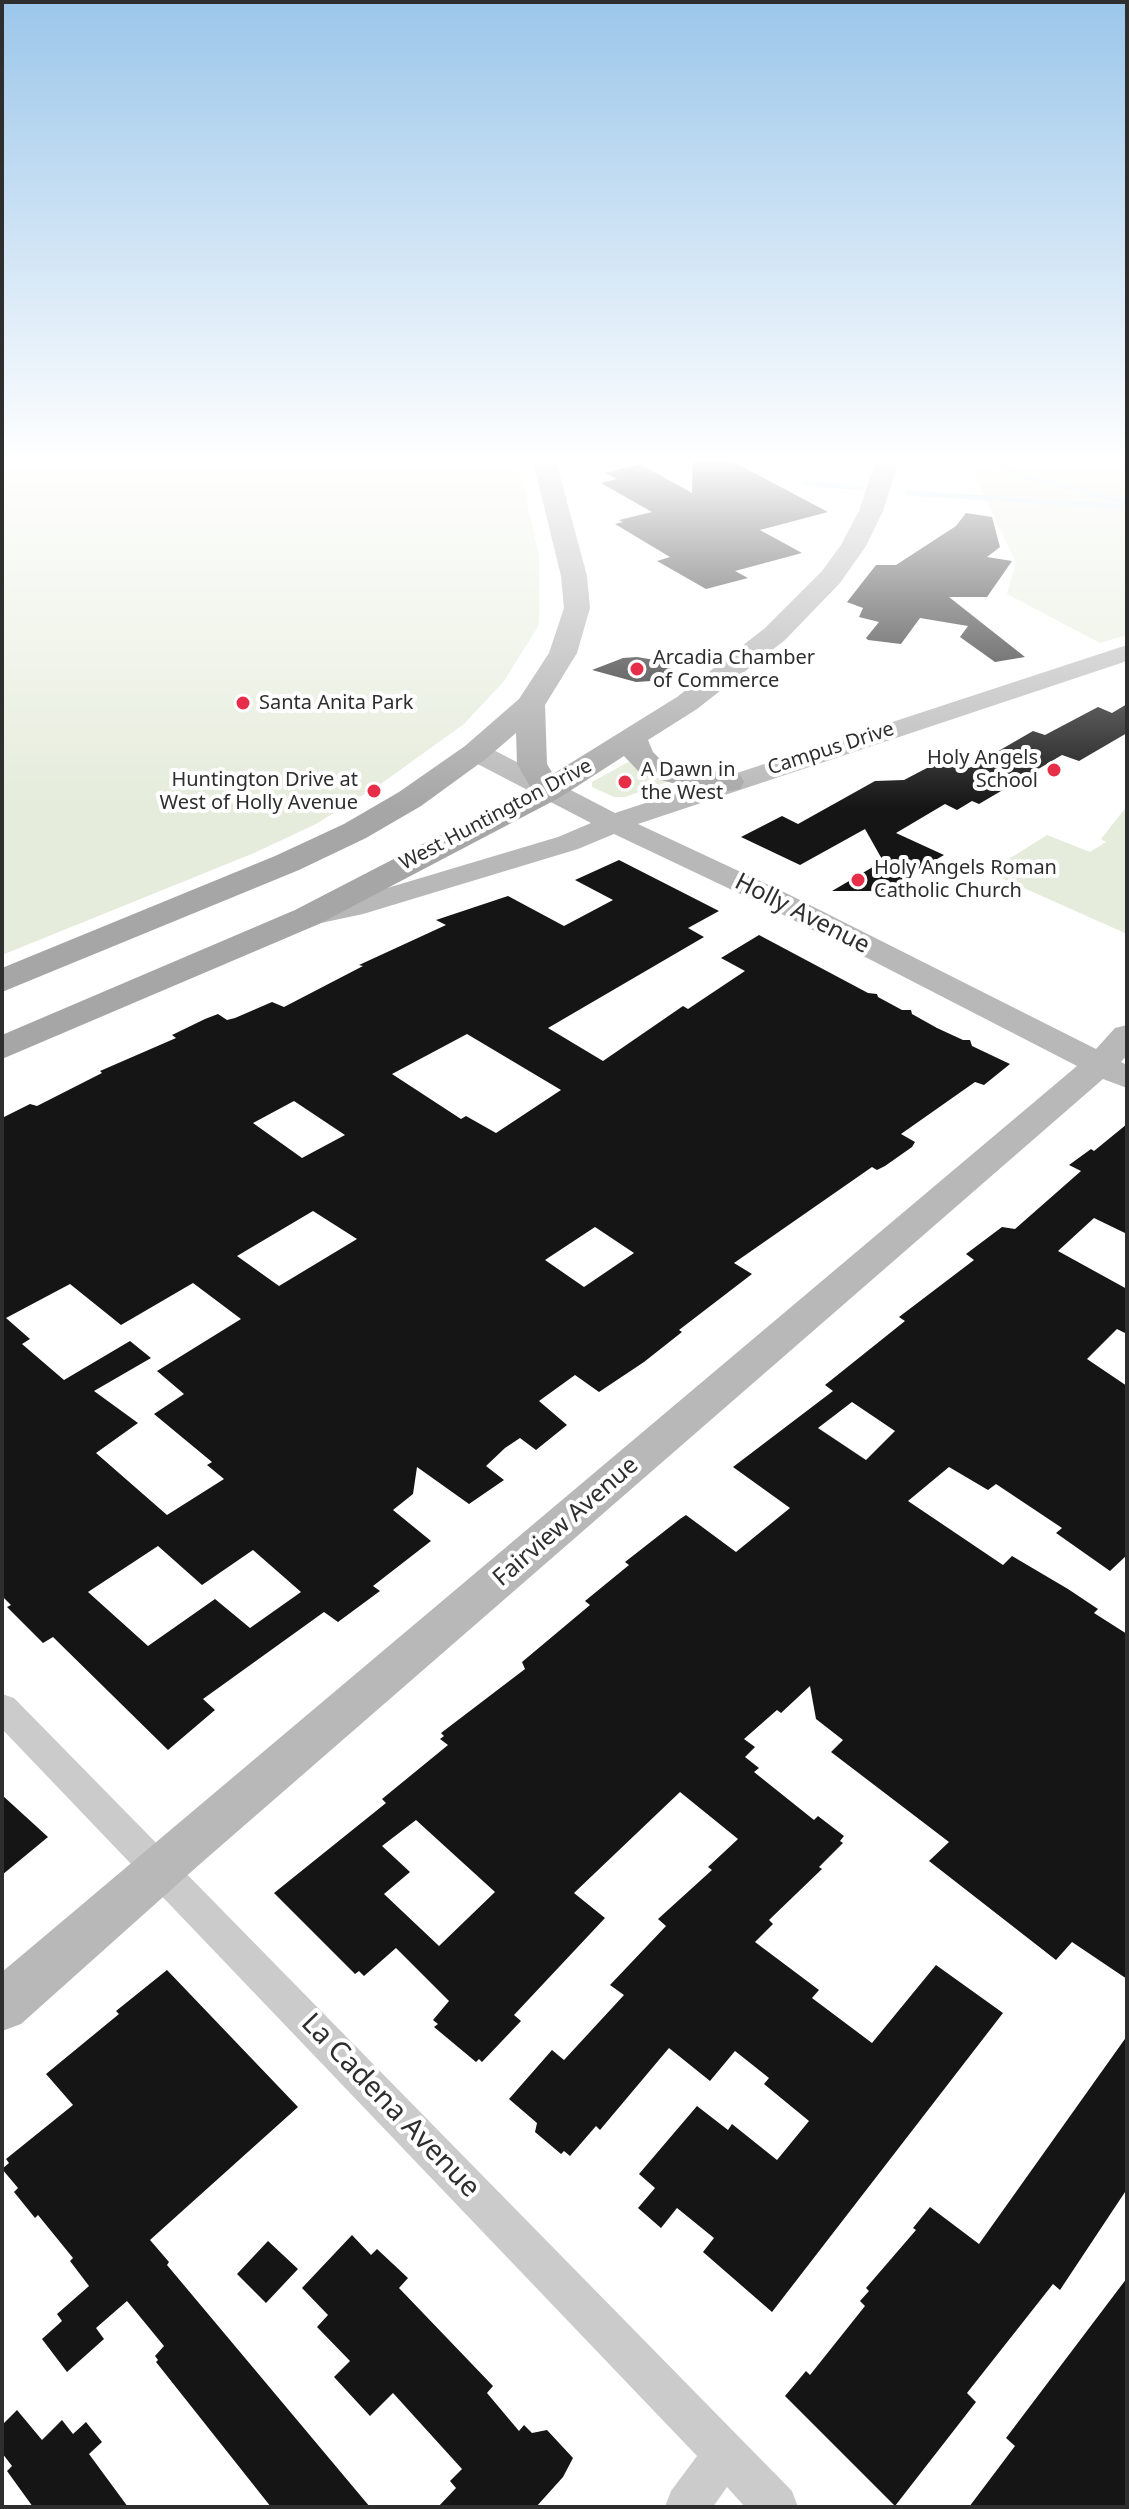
<!DOCTYPE html>
<style>
body{margin:0}
#map{position:relative;width:1129px;height:2509px;overflow:hidden;background:#fff;font-family:"Noto Sans",sans-serif}
canvas{display:block}
.frame{position:absolute;inset:0;border:4px solid #2e2e2e;pointer-events:none}
</style>
<div id="map">
<canvas width="1129" height="2509"></canvas>
<div class="frame"></div>
</div>
<script>
const g = document.querySelector('canvas').getContext('2d');
g.lineJoin = 'round';
function paint(path, color) { g.fillStyle = color; g.fill(path, 'evenodd'); }
const shape = rows => new Path2D(rows.map(r => 'M' + r).join(''));
function trace(path, color, width, dash) { g.strokeStyle = color; g.lineWidth = width; g.lineCap = dash ? 'butt' : 'round'; g.setLineDash(dash || []); g.stroke(path); }
function drawText(font, color, halo, rows, align = 'center') {
  g.font = font + ' "Noto Sans",sans-serif'; g.lineWidth = 8; g.setLineDash([]); g.textBaseline = 'middle'; g.strokeStyle = halo; g.fillStyle = color; for (const [text, x, y, turn = 0] of rows) {
    g.save(); g.translate(x, y); g.rotate((+turn || 0) * Math.PI / 180); g.textAlign = isNaN(turn) ? turn : align; if (halo) g.strokeText(text, 0, 0); g.fillText(text, 0, 0); g.restore();
  }
}
paint(shape([
 [2,457,517,457,539,556,539,625,504,681,464,724,382,783,316,824,254,853,2,955],
 [965,457,1127,457,1127,635,1100,643,1007,594,1016,562],
 [630,761,670,781,625,797,614,797,592,787,592,782],
 [1127,806,1127,934,988,872,1047,835,1090,852,1106,842,1101,839]
]), '#e5ecdb');
trace(shape([
 [983,457,1027,477,1127,502],
 [805,483,861,488],
 [907,493,1127,507]
]), '#c7e0ec', 5);
paint(shape([
 [693,457,724,457,828,512,760,530,802,553,735,571,748,578,706,589,657,561,670,557,615,524,623,522,619,520,652,512,601,483,617,479,605,473,640,464,692,493],
 [966,513,992,517,1000,547,987,557,1012,561,987,597,949,597,1025,657,995,662,960,637,968,626,920,618,901,644,868,640,866,638,879,622,859,617,863,608,847,602,876,565,896,565,956,526],
 [637,657,655,660,677,671,651,681,636,682,592,670,623,658],
 [1127,704,1127,733,1079,761,1062,755,979,804,972,801,957,810,945,804,896,833,944,855,920,869,916,867,900,882,881,891,832,891,883,861,865,829,800,865,741,837,782,816,798,824,875,781,904,780,946,758,969,768,1033,731,1045,735,1098,707,1112,713],
 [619,860,719,911,688,928,704,937,548,1028,603,1061,683,1006,688,1009,745,971,721,958,759,935,868,993,877,994,878,997,902,1010,911,1010,912,1014,937,1028,963,1040,970,1040,972,1046,1010,1064,984,1085,975,1082,901,1134,915,1142,912,1147,885,1166,877,1170,872,1167,734,1263,752,1274,679,1330,682,1332,644,1362,599,1392,575,1375,539,1401,567,1425,536,1450,520,1438,505,1448,486,1466,504,1480,469,1504,417,1467,413,1494,393,1510,431,1541,373,1586,380,1591,338,1622,324,1612,203,1699,215,1710,168,1750,53,1637,43,1643,7,1607,11,1605,2,1596,2,1118,30,1104,37,1106,102,1073,100,1071,176,1038,172,1035,205,1019,218,1014,227,1020,235,1018,272,1002,284,1007,363,966,359,965,446,925,436,920,508,896,564,926,613,900,575,880],
 [467,1034,561,1090,496,1133,466,1116,461,1119,392,1074],
 [294,1101,345,1135,302,1158,253,1123],
 [313,1211,357,1239,279,1286,237,1256],
 [595,1227,634,1253,584,1287,545,1260],
 [193,1283,241,1319,157,1371,184,1394,154,1414,212,1462,207,1465,224,1479,167,1515,96,1453,138,1423,94,1391,151,1358,130,1341,64,1380,22,1344,30,1339,6,1318,70,1284,121,1325],
 [158,1546,202,1585,253,1550,301,1592,250,1628,215,1599,148,1646,88,1592],
 [1127,1124,1127,1234,1094,1218,1058,1251,1127,1289,1127,1334,1117,1329,1087,1359,1127,1386,1127,1555,1110,1571,1056,1533,1062,1528,996,1484,988,1490,949,1467,908,1501,1003,1565,1012,1556,1068,1589,1098,1609,1094,1613,1127,1634,1127,1979,1072,1942,1056,1960,929,1861,949,1842,831,1752,843,1740,816,1719,810,1686,781,1713,777,1710,744,1739,755,1747,745,1757,759,1768,754,1772,814,1820,818,1816,844,1836,840,1841,843,1843,819,1867,822,1869,769,1920,773,1924,755,1942,819,1990,812,1998,872,2043,936,1965,1003,2013,772,2312,703,2252,714,2238,677,2208,661,2228,638,2208,655,2188,639,2174,697,2106,728,2130,732,2124,777,2160,809,2121,764,2084,769,2078,735,2051,710,2081,669,2048,600,2130,596,2126,570,2156,564,2151,561,2154,535,2132,537,2123,509,2099,552,2050,564,2060,624,1995,610,1985,666,1926,658,1919,712,1870,708,1867,738,1839,680,1792,574,1893,605,1918,514,2015,521,2021,482,2062,479,2059,476,2062,434,2027,438,2024,433,2020,449,2001,396,1948,364,1976,359,1971,355,1974,274,1893,386,1803,382,1799,448,1745,440,1739,444,1736,441,1733,525,1669,522,1662,590,1605,585,1601,629,1565,625,1562,680,1519,686,1515,736,1552,790,1508,733,1467,833,1391,825,1385,905,1321,899,1317,974,1260,966,1254,1002,1227,1015,1229,1081,1171,1069,1165,1091,1149,1094,1151],
 [852,1402,895,1431,866,1460,818,1428],
 [416,1820,495,1892,439,1946,384,1894,410,1872,382,1846],
 [2,1795,48,1837,2,1875],
 [167,1970,298,2107,150,2240,169,2262,167,2265,370,2507,271,2507,156,2362,158,2360,155,2356,164,2346,127,2301,96,2328,104,2339,67,2372,42,2339,62,2321,57,2314,89,2286,70,2261,73,2258,38,2215,35,2218,14,2192,18,2188,2,2169,9,2163,6,2159,73,2105,46,2074,119,2014,116,2011],
 [1127,2036,1127,2189,1060,2290,1053,2284,967,2393,976,2402,895,2506,785,2396,806,2371,810,2375,865,2306,860,2301,869,2291,866,2288,916,2230,913,2228,930,2207,979,2244],
 [352,2235,371,2255,377,2249,408,2278,399,2288,493,2386,487,2393,519,2431,524,2425,532,2433,547,2430,573,2458,563,2477,536,2507,438,2507,456,2488,450,2481,462,2469,393,2393,370,2416,334,2377,350,2361,317,2327,328,2315,302,2288],
 [268,2241,298,2269,266,2303,237,2274],
 [1127,2278,1127,2507,969,2507,1015,2446,1006,2438],
 [17,2410,42,2440,62,2420,73,2434,86,2422,102,2442,89,2454,128,2507,33,2507,7,2471,12,2466,2,2453,2,2425]
]), '#151515');
paint(shape([
 [2,1694,14,1698,792,2491,798,2507,745,2507,727,2487,713,2507,665,2507,671,2491,697,2456,2,1729,2,1694]
]), '#cbcbcb');
paint(shape([
 [1127,645,1127,661,638,824,790,895,1096,1049,1115,1028,1127,1025,1127,1055,1121,1062,1127,1065,1127,1088,1103,1079,200,1864,21,2024,2,2031,2,1972,1077,1066,768,907,614,834,578,849,363,914,307,926,296,924,292,917,296,910,357,897,558,837,591,823,466,758,462,752,466,746,476,744,486,746,615,813,1127,645]
]), '#b8b8b8');
paint(shape([
 [532,457,555,457,587,576,590,608,577,653,545,705,547,764,553,774,677,697,765,628,822,571,841,545,859,511,877,457,900,457,883,511,866,546,840,583,785,640,697,709,648,740,653,752,664,763,740,775,744,782,740,789,729,791,680,785,642,775,624,756,559,798,319,924,2,1059,2,1035,295,910,531,788,517,764,516,733,487,758,421,806,366,838,299,870,2,992,2,968,275,856,344,824,399,792,465,746,519,699,549,653,564,608,561,576,532,457]
]), '#a6a6a6');
const sky = g.createLinearGradient(0, 0, 0, 808);
sky.addColorStop(0, '#9bc6ea');
sky.addColorStop(0.57, '#fff');
sky.addColorStop(1, '#ffffff00');
g.fillStyle = sky;
g.fillRect(0, 0, 1129, 808);
for (const [x, y, r, color] of [
 [637,669,8,"#e72e49"],
 [243,703,8,"#e72e49"],
 [1054,770,8,"#e72e49"],
 [625,782,8,"#e72e49"],
 [374,791,8,"#e72e49"],
 [858,880,8,"#e72e49"]
]) { const dot = new Path2D(); dot.arc(x, y, r, 0, 2 * Math.PI); g.fillStyle = color; g.fill(dot); trace(dot, '#fff', 3); }
drawText('20px', '#2e2e2e', '#fff', [
 ["Arcadia Chamber",653,658],
 ["of Commerce",653,681],
 ["Santa Anita Park",259,703],
 ["Holy Angels",1038,758,"right"],
 ["School",1038,781,"right"],
 ["A Dawn in",641,770],
 ["the West",641,793],
 ["Huntington Drive at",358,780,"right"],
 ["West of Holly Avenue",358,803,"right"],
 ["Holy Angels Roman",874,868],
 ["Catholic Church",874,891]
], 'left');
drawText('20px', '#2e2e2e', '#fff', [
 ["Campus Drive",831,749,-18],
 ["West Huntington Drive",496,815,-28]
]);
drawText('24px', '#2e2e2e', '#fff', [
 ["Holly Avenue",802,914,27],
 ["Fairview Avenue",566,1522,-41]
]);
drawText('28px', '#2e2e2e', '#fff', [
 ["La Cadena Avenue",390,2106,46]
]);
</script>
